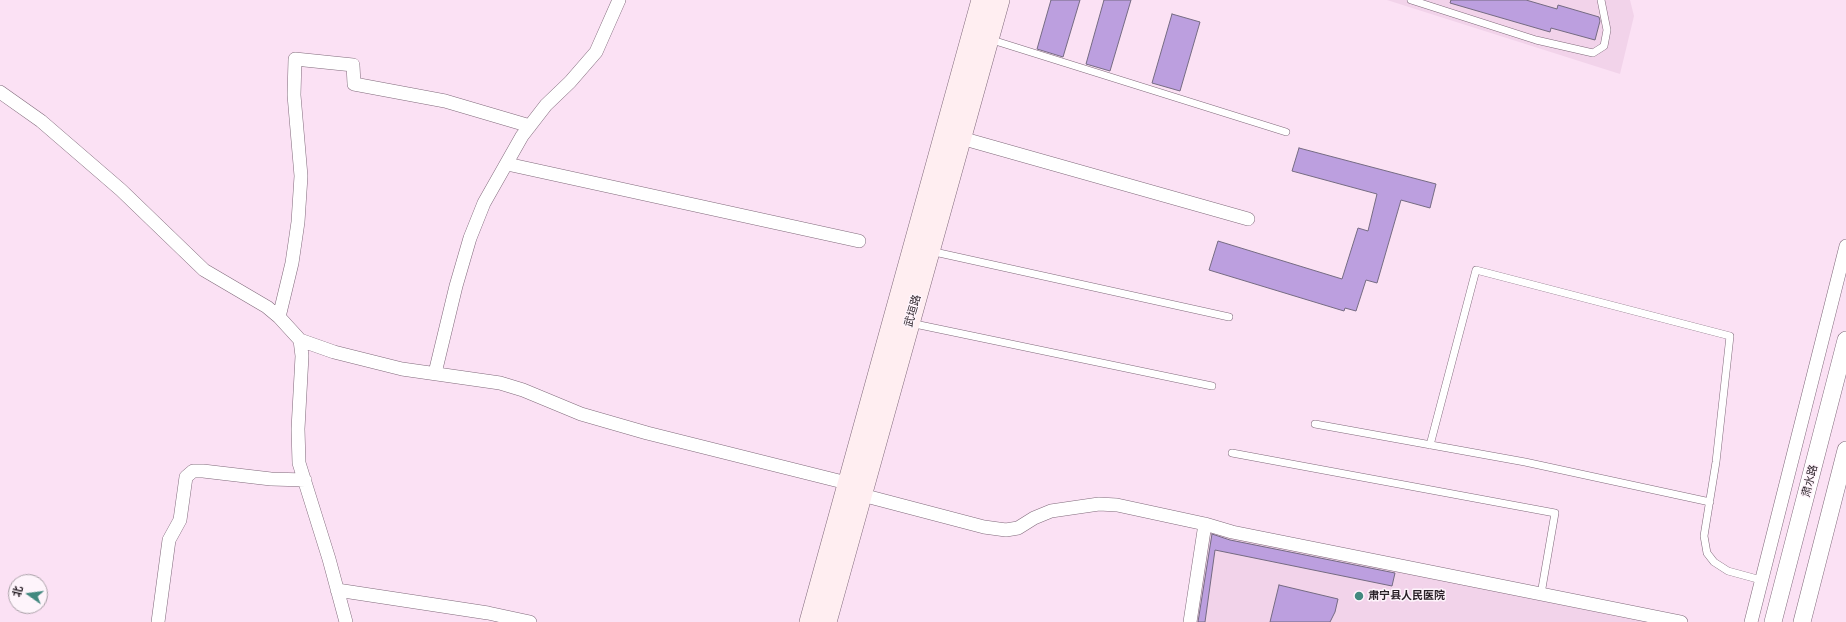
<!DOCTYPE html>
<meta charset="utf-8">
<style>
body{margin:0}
#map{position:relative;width:1846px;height:622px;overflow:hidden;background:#fbe1f4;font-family:"Open Sans","Noto Sans SC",sans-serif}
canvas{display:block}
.north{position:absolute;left:8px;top:574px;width:40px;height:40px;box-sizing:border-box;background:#fef4fb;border:1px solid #a89fa6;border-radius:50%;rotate:284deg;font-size:11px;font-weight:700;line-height:16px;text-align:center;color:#281f26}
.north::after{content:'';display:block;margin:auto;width:14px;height:18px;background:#42887f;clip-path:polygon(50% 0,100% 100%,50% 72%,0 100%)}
</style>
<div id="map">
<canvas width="1846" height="622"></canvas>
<div class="north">北</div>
</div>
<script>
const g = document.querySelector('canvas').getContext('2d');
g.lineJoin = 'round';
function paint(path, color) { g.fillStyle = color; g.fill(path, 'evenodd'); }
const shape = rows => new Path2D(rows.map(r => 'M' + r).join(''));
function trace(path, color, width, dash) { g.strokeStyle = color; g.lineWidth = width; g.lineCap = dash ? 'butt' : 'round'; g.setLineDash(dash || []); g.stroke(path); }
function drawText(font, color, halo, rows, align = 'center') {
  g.font = font + ' "Open Sans","Noto Sans SC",sans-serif'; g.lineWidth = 3; g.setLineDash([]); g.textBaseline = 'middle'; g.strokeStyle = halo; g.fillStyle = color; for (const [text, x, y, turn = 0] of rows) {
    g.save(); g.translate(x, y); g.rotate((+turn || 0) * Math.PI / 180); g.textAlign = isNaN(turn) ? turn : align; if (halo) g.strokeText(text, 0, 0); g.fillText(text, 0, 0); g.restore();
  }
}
paint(shape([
 [1387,0,1630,0,1634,16,1620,74],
 [1207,532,1645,622,1195,622]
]), '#f2d3ea');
const building = shape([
 [1051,0,1080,0,1063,57,1037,49,1051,0],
 [1104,0,1131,0,1110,71,1086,64,1104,0],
 [1451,0,1526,0,1557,9,1558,5,1599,17,1600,21,1595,40,1551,28,1550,32,1450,3,1451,0],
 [1172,14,1200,22,1180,91,1152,83,1172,14],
 [1299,148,1436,184,1430,208,1401,200,1377,283,1366,280,1356,311,1345,308,1344,311,1209,270,1218,241,1342,279,1358,228,1368,231,1377,194,1292,171,1299,148],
 [1212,534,1230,540,1395,573,1392,586,1215,550,1205,622,1198,622,1212,534],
 [1279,585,1338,599,1335,612,1330,622,1270,622,1279,585]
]);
paint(building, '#bc9fdf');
trace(building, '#756b82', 1);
const service = shape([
 [1411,0,1536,40,1593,53,1604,46,1607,30,1601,0],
 [989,39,1286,132],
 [930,251,1229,317],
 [910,323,1212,386],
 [1315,424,1525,462,1710,502],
 [1430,445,1476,270,1730,336,1716,462,1704,536,1707,553,1714,562,1728,571,1761,580],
 [1232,453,1555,513,1541,594]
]);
const minor = shape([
 [0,92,41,121,121,190,204,270,267,307,279,317,300,340,302,356,298,429,299,463,329,559,346,622],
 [961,138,1248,219],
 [507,164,859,241],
 [279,317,292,263,298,222,301,176,294,95,295,59,353,65,354,84,445,101,530,126],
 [300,340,334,352,402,369,500,383,523,390,581,414,647,433,847,483],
 [435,373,456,286,470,238,484,203,522,136,546,105,570,82,596,52,619,0],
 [862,495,984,527,1006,530,1018,528,1034,518,1051,511,1099,504,1117,505,1205,524,1232,532,1681,622],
 [337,590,488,613,530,622],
 [158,622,169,540,180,520,186,477,193,471,203,471,271,479,305,480],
 [1190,622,1205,524],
 [1751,622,1846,246]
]);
const tertiary = shape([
 [1773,622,1846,340],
 [1802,622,1846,450]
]);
const secondary = shape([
 [809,622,981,0],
 [827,622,1000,0]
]);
trace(service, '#806a7b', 8);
trace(minor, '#806a7b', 14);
trace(tertiary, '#806a7b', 18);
trace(secondary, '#806a7b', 20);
trace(service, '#fff', 7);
trace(minor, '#fff', 13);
trace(tertiary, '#fff', 17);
trace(secondary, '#ffeef1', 19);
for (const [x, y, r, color] of [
 [1359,596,5,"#42887f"]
]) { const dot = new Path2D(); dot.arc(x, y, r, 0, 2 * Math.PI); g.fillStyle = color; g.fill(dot); trace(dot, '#fef4fb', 1.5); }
drawText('11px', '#281f26', '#fef4fb', [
 ["武垣路",913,311,-74],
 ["肃水路",1810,481,-76]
]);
drawText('bold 11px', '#281f26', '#fef4fb', [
 ["肃宁县人民医院",1368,596]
], 'left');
</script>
